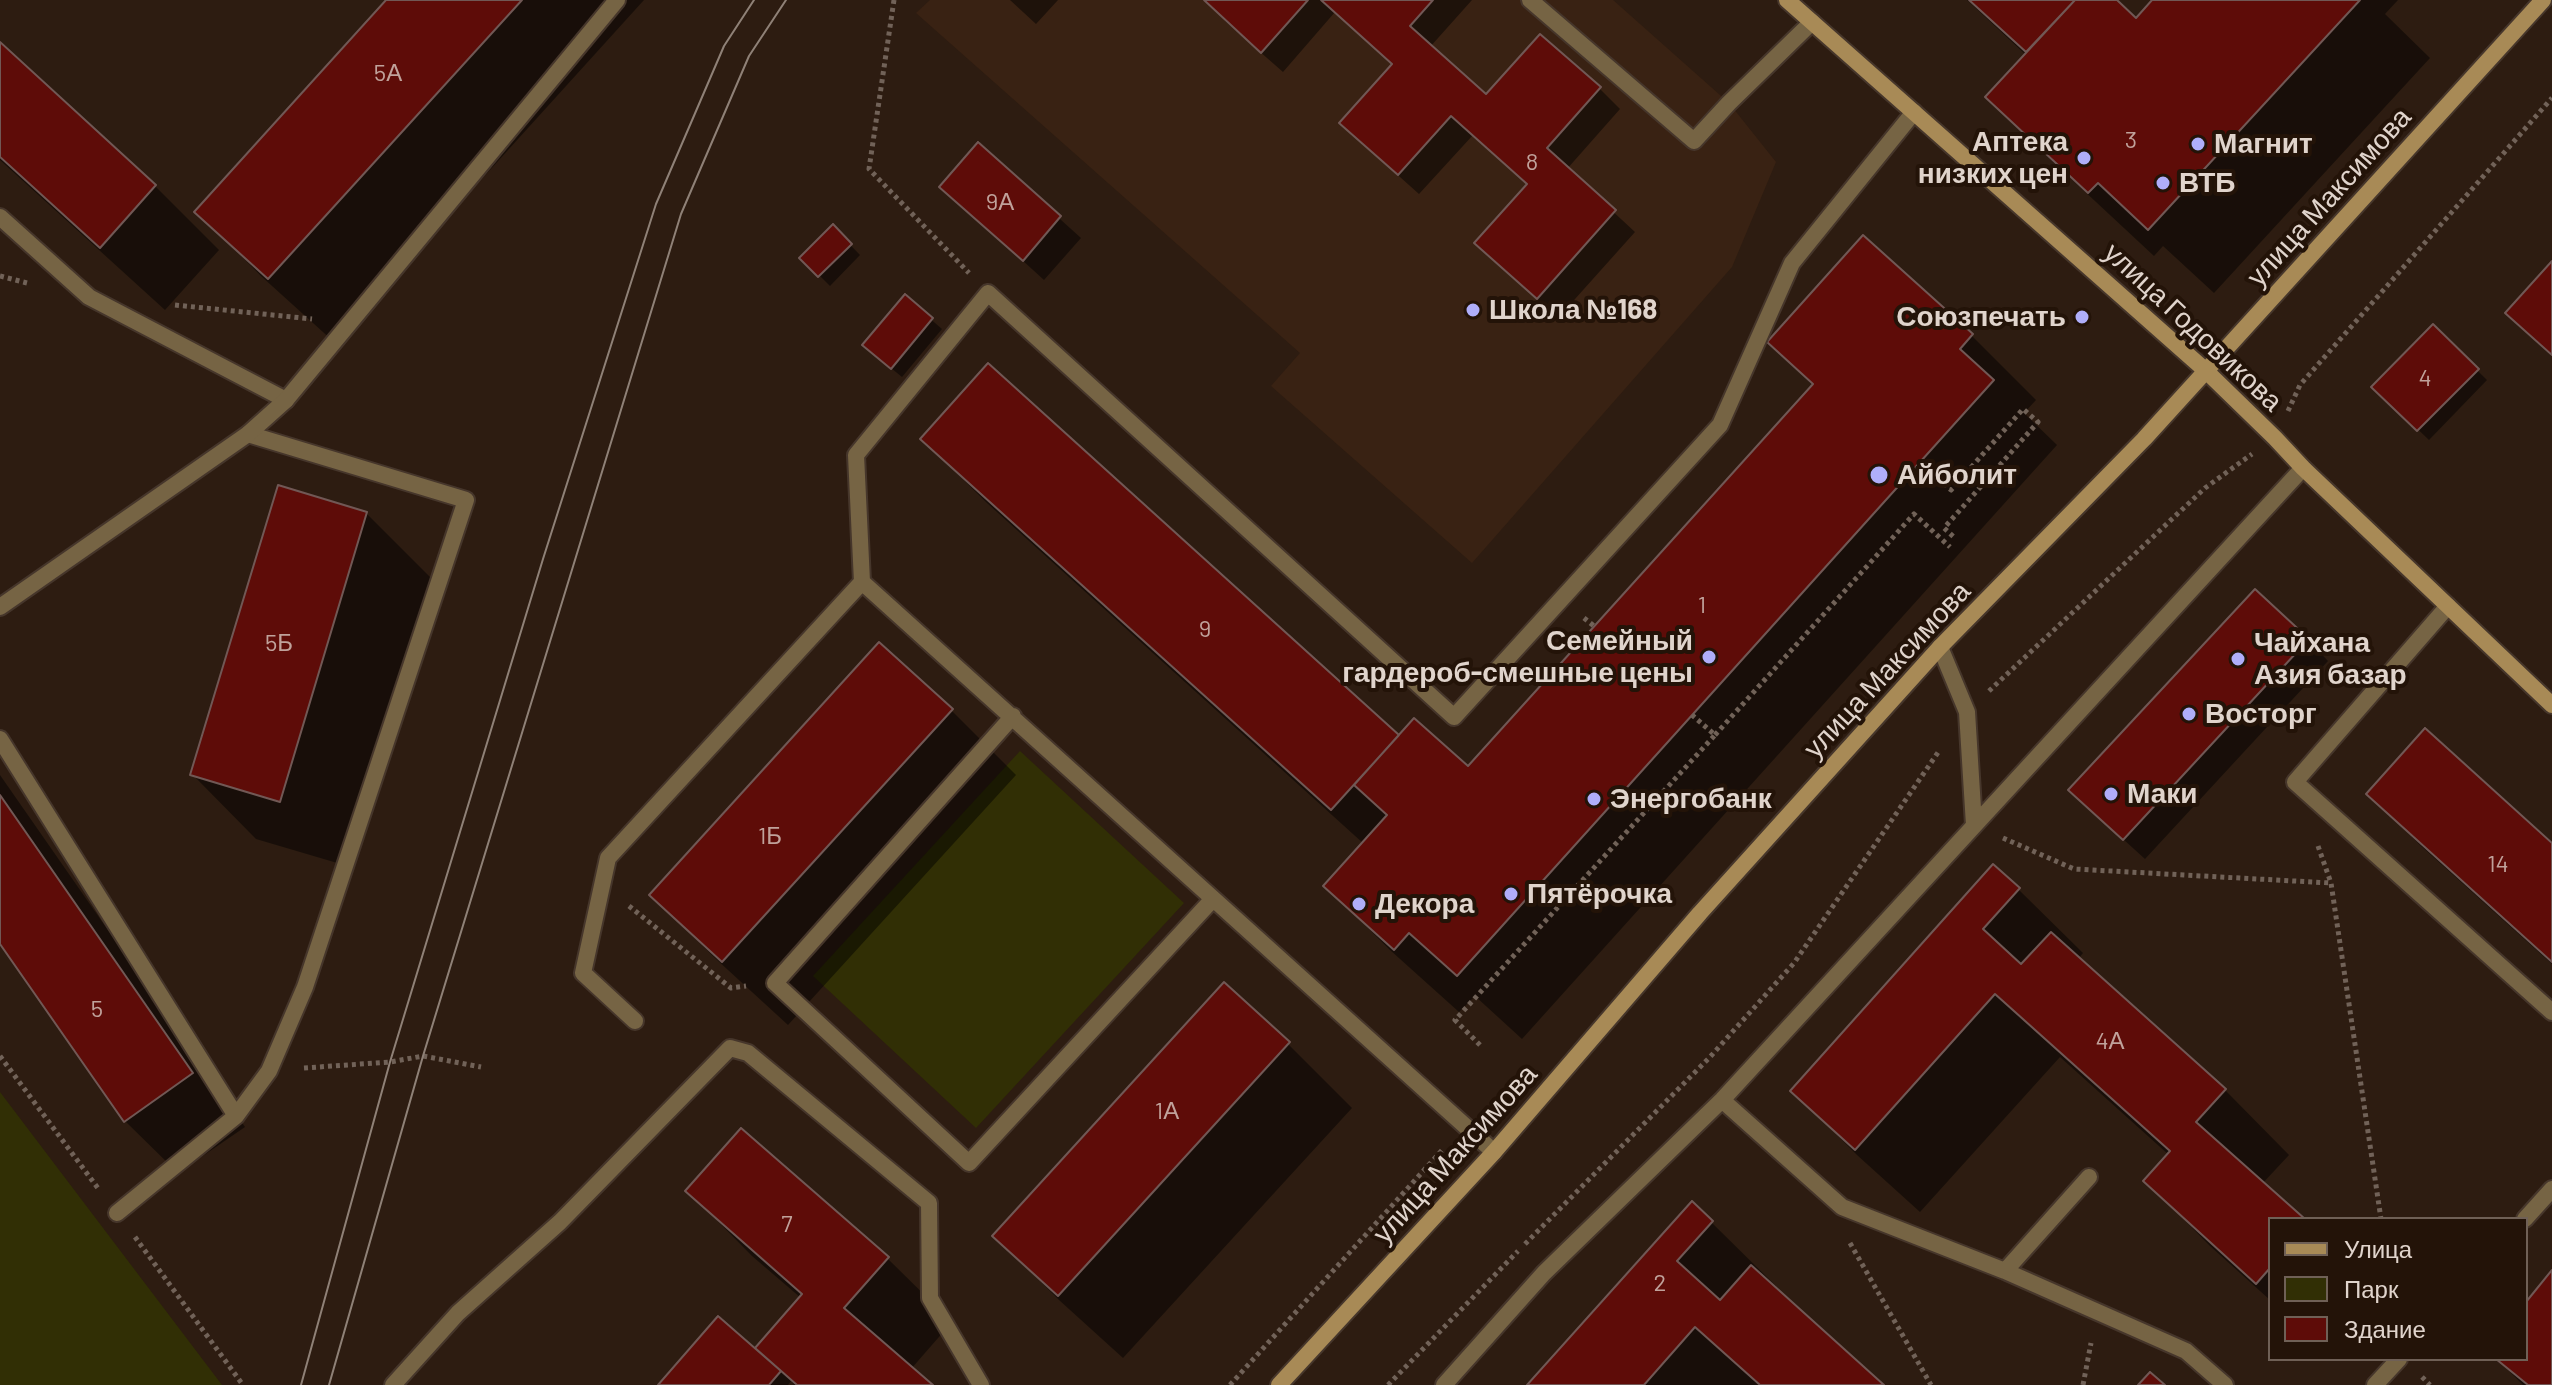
<!DOCTYPE html>
<meta charset="utf-8">
<style>
body{margin:0}
#map{position:relative;width:2552px;height:1385px;overflow:hidden;background:#2d1c11;font-family:Barlow,sans-serif}
canvas{display:block}
.legend{position:absolute;left:2268px;top:1217px;width:260px;height:144px;box-sizing:border-box;background:#231308;border:2px solid #6f6056;margin:0;padding:10px 14px;list-style:none;font-size:24px;color:#e0d4cc}
.legend li{display:flex;align-items:center;gap:16px;height:40px}
.legend b{width:40px;border:2px solid #6f6056}
</style>
<div id="map">
<canvas width="2552" height="1385"></canvas>
<ul class="legend">
<li><b style="height:10px;background:#a88a56"></b>Улица</li>
<li><b style="height:22px;background:#312f05"></b>Парк</li>
<li><b style="height:22px;background:#5e0c08"></b>Здание</li>
</ul>
</div>
<script>
const g = document.querySelector('canvas').getContext('2d');
g.lineJoin = 'round';
function paint(path, color) { g.fillStyle = color; g.fill(path, 'evenodd'); }
const shape = rows => new Path2D(rows.map(r => 'M' + r).join(''));
function trace(path, color, width, dash) { g.strokeStyle = color; g.lineWidth = width; g.lineCap = dash ? 'butt' : 'round'; g.setLineDash(dash || []); g.stroke(path); }
function drawText(font, color, halo, rows, align = 'center') {
  g.font = font + ' Barlow,sans-serif'; g.lineWidth = 8; g.setLineDash([]); g.textBaseline = 'middle'; g.strokeStyle = halo; g.fillStyle = color; for (const [text, x, y, turn = 0] of rows) {
    g.save(); g.translate(x, y); g.rotate((+turn || 0) * Math.PI / 180); g.textAlign = isNaN(turn) ? turn : align; if (halo) g.strokeText(text, 0, 0); g.fillText(text, 0, 0); g.restore();
  }
}
paint(shape([
 [930,0,1613,0,1729,103,1776,162,1732,267,1472,563,1271,386,1300,353,916,13]
]), '#392213');
paint(shape([
 [1020,751,1184,903,976,1128,813,976],
 [0,1092,222,1385,0,1385]
]), '#312f05');
paint(shape([
 [389,0,644,0,334,342,261,276,197,211],
 [1010,0,1058,0,1036,24],
 [1207,0,1472,0,1430,47,1486,97,1599,88,1620,109,1567,169,1635,232,1558,318,1498,264,1529,185,1473,135,1419,194,1362,143,1394,65,1335,12,1283,72,1226,22],
 [1967,0,2114,0,2136,20,2155,0,2398,0,2385,14,2430,58,2214,293,2163,246,2154,256,2052,161,1988,97,2026,55],
 [0,45,155,186,219,250,165,310,0,160],
 [978,145,1081,238,1044,280,942,187],
 [833,227,860,255,830,286,802,258],
 [1863,238,1972,336,2036,400,2024,413,2057,445,1522,1039,1475,996,1459,1012,1390,950,1326,886,1364,844,987,503,922,439,1399,738,1468,769,1813,386,1770,342],
 [905,297,942,329,902,377,875,355],
 [2433,327,2487,380,2429,440,2374,387],
 [366,513,431,578,344,865,256,839,192,774],
 [2308,640,2328,661,2145,859,2091,810],
 [880,645,952,711,1016,775,788,1025,716,959,651,895],
 [0,775,245,1127,178,1173,125,1121,0,940],
 [2369,794,2552,846,2552,964,2421,846],
 [2018,889,2083,953,2078,959,2225,1090,2289,1155,2262,1184,2302,1219,2270,1219,2270,1300,2210,1246,2146,1181,2169,1155,2060,1057,1920,1212,1857,1155,1793,1091],
 [1288,1044,1352,1108,1123,1358,1059,1300,995,1236],
 [688,1191,887,1258,952,1322,911,1369,930,1385,794,1385,791,1381,788,1385,661,1385,761,1357,801,1298,752,1256],
 [1711,1222,1776,1286,1774,1289,1881,1385,1529,1385],
 [2552,1273,2552,1385,2523,1385,2497,1359,2526,1359,2526,1305]
]), '#0007');
const building = shape([
 [386,0,522,0,268,279,194,212,386,0],
 [1204,0,1308,0,1261,53,1204,0],
 [1321,0,1433,0,1410,26,1486,94,1540,34,1601,87,1547,148,1616,210,1537,299,1474,243,1527,184,1451,116,1398,175,1339,123,1392,64,1321,0],
 [1969,0,2075,0,2026,52,1969,0],
 [2075,0,2117,0,2136,18,2152,0,2360,0,2148,230,2098,183,2088,193,1985,97,2075,0],
 [0,42,156,185,100,248,0,157,0,42],
 [978,142,1061,216,1023,261,939,187,978,142],
 [833,224,852,244,818,277,799,258,833,224],
 [1863,235,1973,334,1960,349,1994,380,1457,976,1409,933,1394,950,1323,886,1387,815,1354,785,1414,718,1468,766,1813,384,1767,342,1863,235],
 [2552,261,2552,355,2505,313,2552,261],
 [905,294,933,318,891,369,862,345,905,294],
 [2433,324,2479,369,2417,431,2371,387,2433,324],
 [988,363,1399,735,1331,810,920,439,988,363],
 [278,485,367,512,280,802,190,775,278,485],
 [2255,589,2309,639,2123,840,2068,790,2255,589],
 [879,642,953,709,722,962,649,895,879,642],
 [2425,728,2552,843,2552,962,2366,794,2425,728],
 [0,795,193,1073,124,1122,0,944,0,795],
 [1993,864,2020,888,1983,929,2021,964,2051,932,2226,1089,2196,1122,2305,1219,2270,1219,2270,1268,2256,1284,2143,1181,2170,1151,1995,994,1855,1150,1790,1091,1993,864],
 [1224,982,1290,1042,1058,1296,992,1236,1224,982],
 [741,1128,889,1257,844,1308,933,1385,797,1385,755,1348,802,1294,685,1191,741,1128],
 [1692,1201,1713,1221,1677,1261,1720,1300,1751,1265,1884,1385,1760,1385,1695,1327,1644,1385,1527,1385,1692,1201],
 [2552,1270,2552,1385,2528,1385,2496,1359,2526,1359,2526,1302,2552,1270],
 [718,1316,781,1371,769,1385,658,1385,718,1316],
 [2150,1372,2165,1385,2138,1385,2150,1372]
]);
paint(building, '#5e0c08');
trace(building, '#715855', 2);
const lane = shape([
 [1530,0,1694,141,1729,103,1812,22],
 [0,217,89,297,286,400],
 [2448,606,2295,782,2552,1012],
 [1940,647,1967,712,1974,825],
 [1013,716,775,983,969,1163,1212,900],
 [0,739,236,1116],
 [635,1021,583,973,608,858,862,582],
 [1722,1100,1842,1207,2005,1271,2186,1351,2225,1385],
 [1494,1152,862,582,856,455,988,293,1454,717,1720,425,1792,263,1914,112],
 [117,1213,236,1116,269,1071,305,987,466,500,248,434],
 [2525,1219,2552,1189],
 [2005,1271,2089,1177],
 [393,1385,458,1313,560,1222,730,1048,748,1053,929,1203,930,1298,981,1385],
 [1444,1385,1544,1273,1722,1100,2303,468],
 [2375,1385,2399,1359]
]);
const street = shape([
 [0,607,248,434,286,400,617,0]
]);
const secondary = shape([
 [1787,0,2205,370,2275,438,2303,468,2552,705],
 [1279,1385,1494,1152,1700,913,1940,647,2144,439,2543,0]
]);
trace(lane, '#46362b', 20);
trace(street, '#46362b', 20);
trace(secondary, '#46362b', 20);
trace(shape([
 [894,0,869,169,969,273],
 [0,276,27,283],
 [175,305,312,319],
 [2288,411,2300,385,2552,98],
 [1920,462,1951,490,2023,409,2038,422,1944,528,1956,539],
 [1584,618,1594,626],
 [1989,691,2205,488,2252,454],
 [1715,735,1914,514,1950,547],
 [2003,838,2074,869,2331,883],
 [2318,846,2331,883,2381,1219],
 [629,906,731,988,746,986],
 [1480,1045,1455,1020,1715,735,1692,715],
 [0,1056,100,1191],
 [304,1068,390,1062,423,1056,481,1067],
 [135,1237,243,1385],
 [1850,1243,1931,1385],
 [1525,1244,1710,1057,1794,963,1939,751],
 [2422,1377,2430,1385],
 [1230,1385,1444,1148],
 [1388,1385,1518,1251],
 [2083,1385,2091,1343]
]), '#716258', 5, [4, 4]);
trace(lane, '#766444', 16);
trace(street, '#766444', 16);
trace(secondary, '#a88a56', 16);
trace(shape([
 [301,1385,390,1062,543,559,656,204,724,46,754,0],
 [329,1385,423,1056,681,214,749,56,786,0]
]), '#8f8177', 2);
for (const [x, y, r, color] of [
 [2198,144,8,"#afaefa"],
 [2084,158,8,"#afaefa"],
 [2163,183,8,"#afaefa"],
 [1473,310,8,"#afaefa"],
 [2082,317,8,"#afaefa"],
 [1879,475,10,"#afaefa"],
 [1709,657,8,"#afaefa"],
 [2238,659,8,"#afaefa"],
 [2189,714,8,"#afaefa"],
 [2111,794,8,"#afaefa"],
 [1594,799,8,"#afaefa"],
 [1511,894,8,"#afaefa"],
 [1359,904,8,"#afaefa"]
]) { const dot = new Path2D(); dot.arc(x, y, r, 0, 2 * Math.PI); g.fillStyle = color; g.fill(dot); trace(dot, '#231308', 3); }
drawText('24px', '#c0a29b', null, [
 ["5А",388,73],
 ["3",2131,140],
 ["8",1532,162],
 ["9А",1000,202],
 ["4",2425,378],
 ["1",1702,605],
 ["9",1205,629],
 ["5Б",279,643],
 ["1Б",770,836],
 ["14",2498,864],
 ["5",97,1009],
 ["4А",2110,1041],
 ["1А",1167,1111],
 ["7",787,1224],
 ["2",1660,1283]
]);
drawText('bold 28px', '#e0d4cc', '#231308', [
 ["Аптека",2068,142,"right"],
 ["низких цен",2068,174,"right"],
 ["Магнит",2214,144],
 ["ВТБ",2179,183],
 ["Школа №168",1489,310],
 ["Союзпечать",2066,317,"right"],
 ["Айболит",1897,475],
 ["Семейный",1693,641,"right"],
 ["гардероб-смешные цены",1693,673,"right"],
 ["Чайхана",2254,643],
 ["Азия базар",2254,675],
 ["Восторг",2205,714],
 ["Маки",2127,794],
 ["Энергобанк",1610,799],
 ["Пятёрочка",1527,894],
 ["Декора",1375,904]
], 'left');
drawText('28px', '#e0d4cc', '#231308', [
 ["улица Максимова",2329,197,-48],
 ["улица Годовикова",2193,327,43],
 ["улица Максимова",1887,670,-47],
 ["улица Максимова",1455,1154,-48]
]);
</script>
